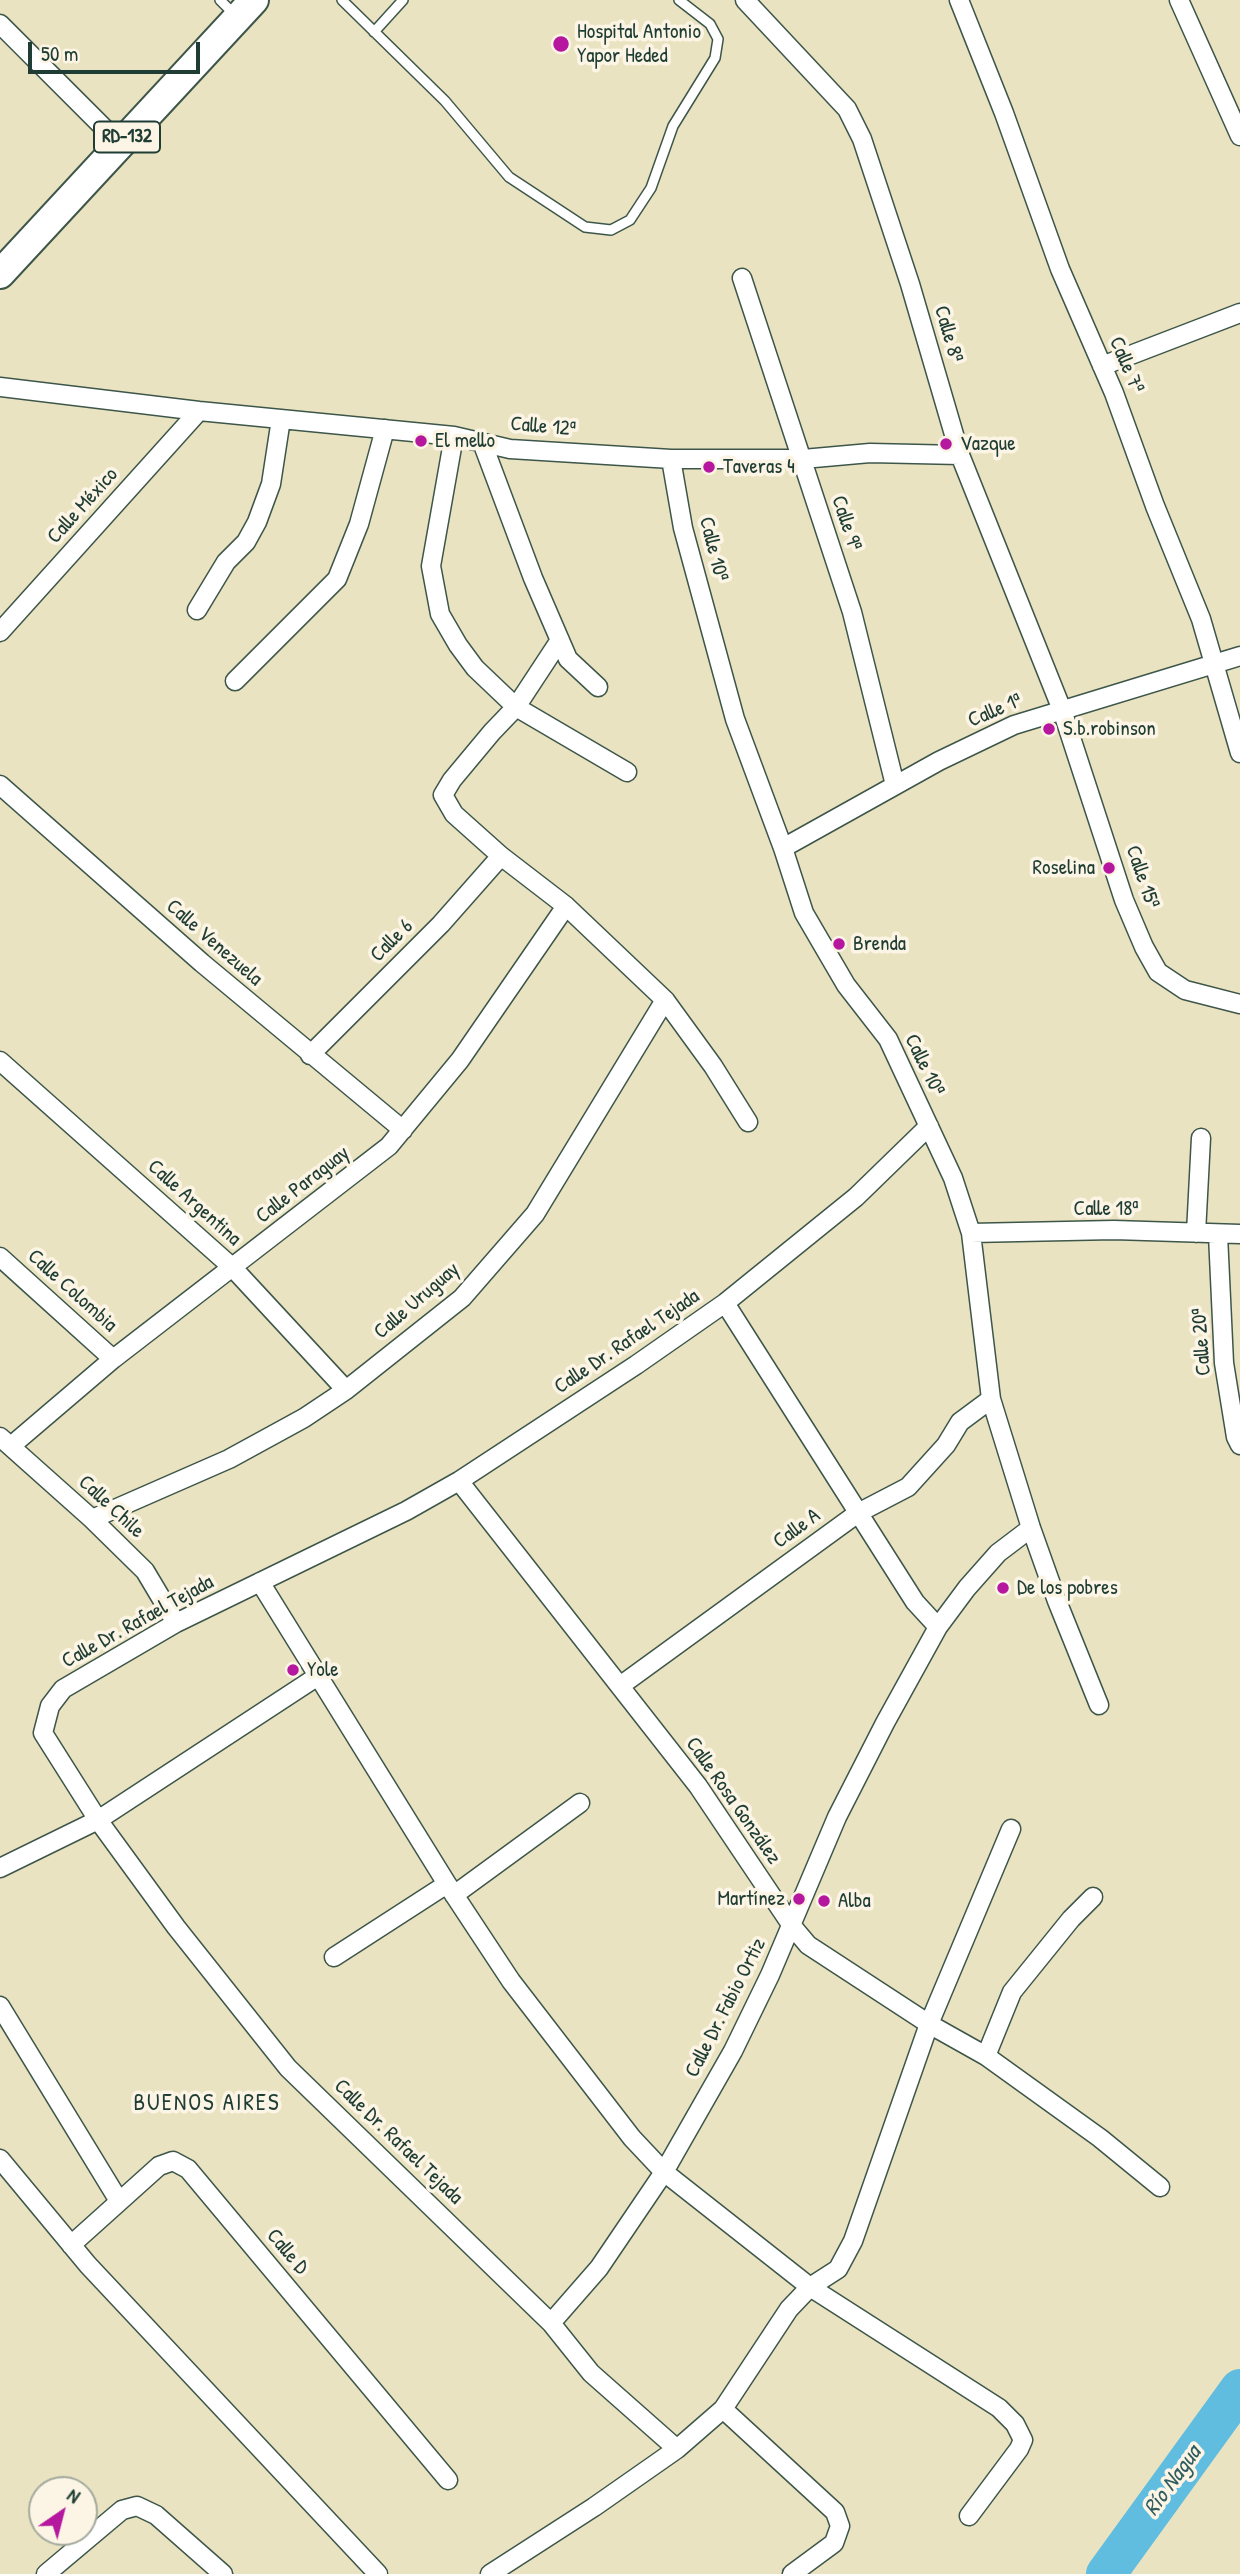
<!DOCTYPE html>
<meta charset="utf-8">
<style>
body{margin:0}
#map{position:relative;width:1240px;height:2574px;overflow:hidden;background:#eae3c1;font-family:"Patrick Hand",sans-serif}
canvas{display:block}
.north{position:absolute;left:28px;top:2476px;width:70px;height:70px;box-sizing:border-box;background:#fcf5e5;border:2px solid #a4ab9e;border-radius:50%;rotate:35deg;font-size:19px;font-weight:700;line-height:28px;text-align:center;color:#1f3d34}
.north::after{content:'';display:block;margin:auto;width:24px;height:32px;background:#b5179e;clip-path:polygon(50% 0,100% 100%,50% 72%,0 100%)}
.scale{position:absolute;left:28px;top:42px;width:172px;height:32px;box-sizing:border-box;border:4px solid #1f3d34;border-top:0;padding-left:9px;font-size:21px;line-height:24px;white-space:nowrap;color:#1f3d34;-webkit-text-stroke:5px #fcf5e5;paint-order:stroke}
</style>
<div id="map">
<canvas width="1240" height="2574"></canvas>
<div class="north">N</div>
<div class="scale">50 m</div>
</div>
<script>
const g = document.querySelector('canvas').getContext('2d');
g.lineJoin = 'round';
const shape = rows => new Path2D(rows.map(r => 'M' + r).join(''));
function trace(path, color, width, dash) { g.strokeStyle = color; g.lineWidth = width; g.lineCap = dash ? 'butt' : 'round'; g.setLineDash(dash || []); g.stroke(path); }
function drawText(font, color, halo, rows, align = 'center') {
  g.font = font + ' "Patrick Hand",sans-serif'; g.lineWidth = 7; g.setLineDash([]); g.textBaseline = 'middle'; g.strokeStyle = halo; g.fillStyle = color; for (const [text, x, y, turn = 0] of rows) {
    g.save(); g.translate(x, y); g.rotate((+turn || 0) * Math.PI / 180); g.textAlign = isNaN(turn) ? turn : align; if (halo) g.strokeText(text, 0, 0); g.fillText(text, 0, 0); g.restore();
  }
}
trace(shape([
 [1106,2574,1240,2389]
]), '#61bddf', 40);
const service = shape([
 [220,0,234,14],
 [342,0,445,101,509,177,585,227,611,230,630,220,651,188,673,126,715,58,718,39,710,24,679,0],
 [374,32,403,0]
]);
const minor = shape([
 [745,0,847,109,862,139,910,284,960,455,1062,710,1124,900,1144,947,1158,972,1185,990,1240,1004],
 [959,0,1004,113,1060,269,1114,393,1155,506,1201,619,1240,753],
 [1179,0,1240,136],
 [0,24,120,144],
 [742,278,852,612,895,785],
 [1102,366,1240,313],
 [0,387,199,411,454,436,510,449,671,459,803,459,870,453,960,455],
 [454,436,431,566,440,614,458,645,475,668,516,707,627,772],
 [482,442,533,578,568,659,598,687],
 [671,459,683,528,735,719,783,848,804,913,846,985,888,1039,953,1178,971,1233,991,1399,1031,1528,1057,1601,1099,1705],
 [197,610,226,562,246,542,257,522,271,484,281,419],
 [0,632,199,411],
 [560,640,516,707,492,732,452,780,443,795,454,814,501,856,566,906,665,1000,713,1066,748,1122],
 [235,681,337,579,359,524,385,429],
 [0,785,202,963,403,1130],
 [783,848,939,761,1014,725,1240,656],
 [310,1055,441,924,501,856],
 [0,1061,233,1268,346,1390],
 [971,1233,1114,1230,1240,1234],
 [1196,1233,1201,1138],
 [1218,1235,1224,1363,1236,1437,1240,1445],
 [0,1257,113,1359],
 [725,1303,915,1602,938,1627],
 [0,1437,92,1519,145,1571,176,1623],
 [11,1446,113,1359,389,1146,460,1060,566,906],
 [459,1481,698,1786,792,1926,808,1945,929,2024,986,2056,1100,2138,1160,2187],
 [92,1519,229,1459,304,1418,346,1390,462,1298,535,1214,665,1000],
 [260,1582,447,1884,511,1981,632,2138,664,2172,810,2287,999,2408,1015,2424,1023,2440,1019,2449,969,2516],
 [620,1686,858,1513,908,1487,946,1445,960,1422,991,1399],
 [0,1868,98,1820,318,1676],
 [454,1895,580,1803],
 [334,1957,447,1884],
 [0,2006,119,2201],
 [986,2056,1012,1992,1071,1919,1093,1897],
 [0,2159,88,2265,378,2574],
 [71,2245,159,2166,173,2161,188,2169,448,2480],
 [551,2323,599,2268,664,2172,733,2051,770,1975,837,1817,885,1723,938,1627,967,1588,998,1553,1031,1528],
 [723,2409,835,2512,840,2526,834,2543,792,2574],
 [677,2449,591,2373,551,2323,288,2068,176,1927,98,1820,43,1733,50,1706,63,1689,176,1623,406,1511,459,1481,636,1365,725,1303,856,1197,929,1126],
 [46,2574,122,2510,137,2506,156,2515,223,2574],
 [490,2574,594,2507,677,2449,723,2409,789,2309,810,2287,838,2269,853,2241,929,2024,1011,1829]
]);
const primary = shape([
 [0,274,254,0]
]);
trace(service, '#3d5649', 12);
trace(minor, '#3d5649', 21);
trace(primary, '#3d5649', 32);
trace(service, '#fff', 9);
trace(minor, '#fff', 18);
trace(primary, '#fff', 28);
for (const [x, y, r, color] of [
 [561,44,9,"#b5179e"],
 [421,441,7,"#b5179e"],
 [946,444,7,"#b5179e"],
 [709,467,7,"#b5179e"],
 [1049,729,7,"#b5179e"],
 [1109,868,7,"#b5179e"],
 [839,944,7,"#b5179e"],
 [1003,1588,7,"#b5179e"],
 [293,1670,7,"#b5179e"],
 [799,1899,7,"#b5179e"],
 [824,1901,7,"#b5179e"]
]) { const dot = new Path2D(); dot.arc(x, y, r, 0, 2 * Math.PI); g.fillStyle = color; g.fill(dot); trace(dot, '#fcf5e5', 2.5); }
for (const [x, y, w] of [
 [127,137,66]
]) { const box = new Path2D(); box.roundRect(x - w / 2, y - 15.5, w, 31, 5); g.fillStyle = '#fcf5e5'; g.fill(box); trace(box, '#1f3d34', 2); }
drawText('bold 19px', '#1f3d34', null, [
 ["RD-132",127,137]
]);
drawText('21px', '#1f3d34', '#fcf5e5', [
 ["Hospital Antonio",577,32],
 ["Yapor Heded",577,56],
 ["El mello",435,441],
 ["Vazque",960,444],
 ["Taveras 4",723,467],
 ["S.b.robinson",1063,729],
 ["Roselina",1095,868,"right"],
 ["Brenda",853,944],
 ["De los pobres",1017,1588],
 ["Yole",307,1670],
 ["Martínez",785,1899,"right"],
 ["Alba",838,1901]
], 'left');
drawText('21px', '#1f3d34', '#fcf5e5', [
 ["Calle 8ª",948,334,74],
 ["Calle 7ª",1126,365,67],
 ["Calle 12ª",543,427,5],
 ["Calle México",83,506,-48],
 ["Calle 9ª",846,523,72],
 ["Calle 10ª",713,549,76],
 ["Calle 1ª",995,711,-23],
 ["Calle 15ª",1142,877,71],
 ["Calle 6",392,941,-45],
 ["Calle Venezuela",214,943,41],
 ["Calle 10ª",924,1065,64],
 ["Calle Paraguay",303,1185,-38],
 ["Calle Argentina",194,1203,42],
 ["Calle 18ª",1106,1209],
 ["Calle Colombia",72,1291,42],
 ["Calle Uruguay",417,1301,-41],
 ["Calle Dr. Rafael Tejada",627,1342,-34],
 ["Calle 20ª",1202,1342,-94],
 ["Calle Chile",111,1507,43],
 ["Calle A",797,1529,-36],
 ["Calle Dr. Rafael Tejada",138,1622,-29],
 ["Calle Rosa González",733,1801,55],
 ["Calle Dr. Fabio Ortiz",726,2008,-63],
 ["Calle Dr. Rafael Tejada",398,2142,44],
 ["Calle D",287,2252,50]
]);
g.letterSpacing = '2px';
drawText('23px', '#1f3d34', '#fcf5e5', [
 ["BUENOS AIRES",207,2104]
]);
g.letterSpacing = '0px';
drawText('italic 23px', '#305d5f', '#fcf5e5', [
 ["Río Nagua",1173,2481,-54]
]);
</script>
